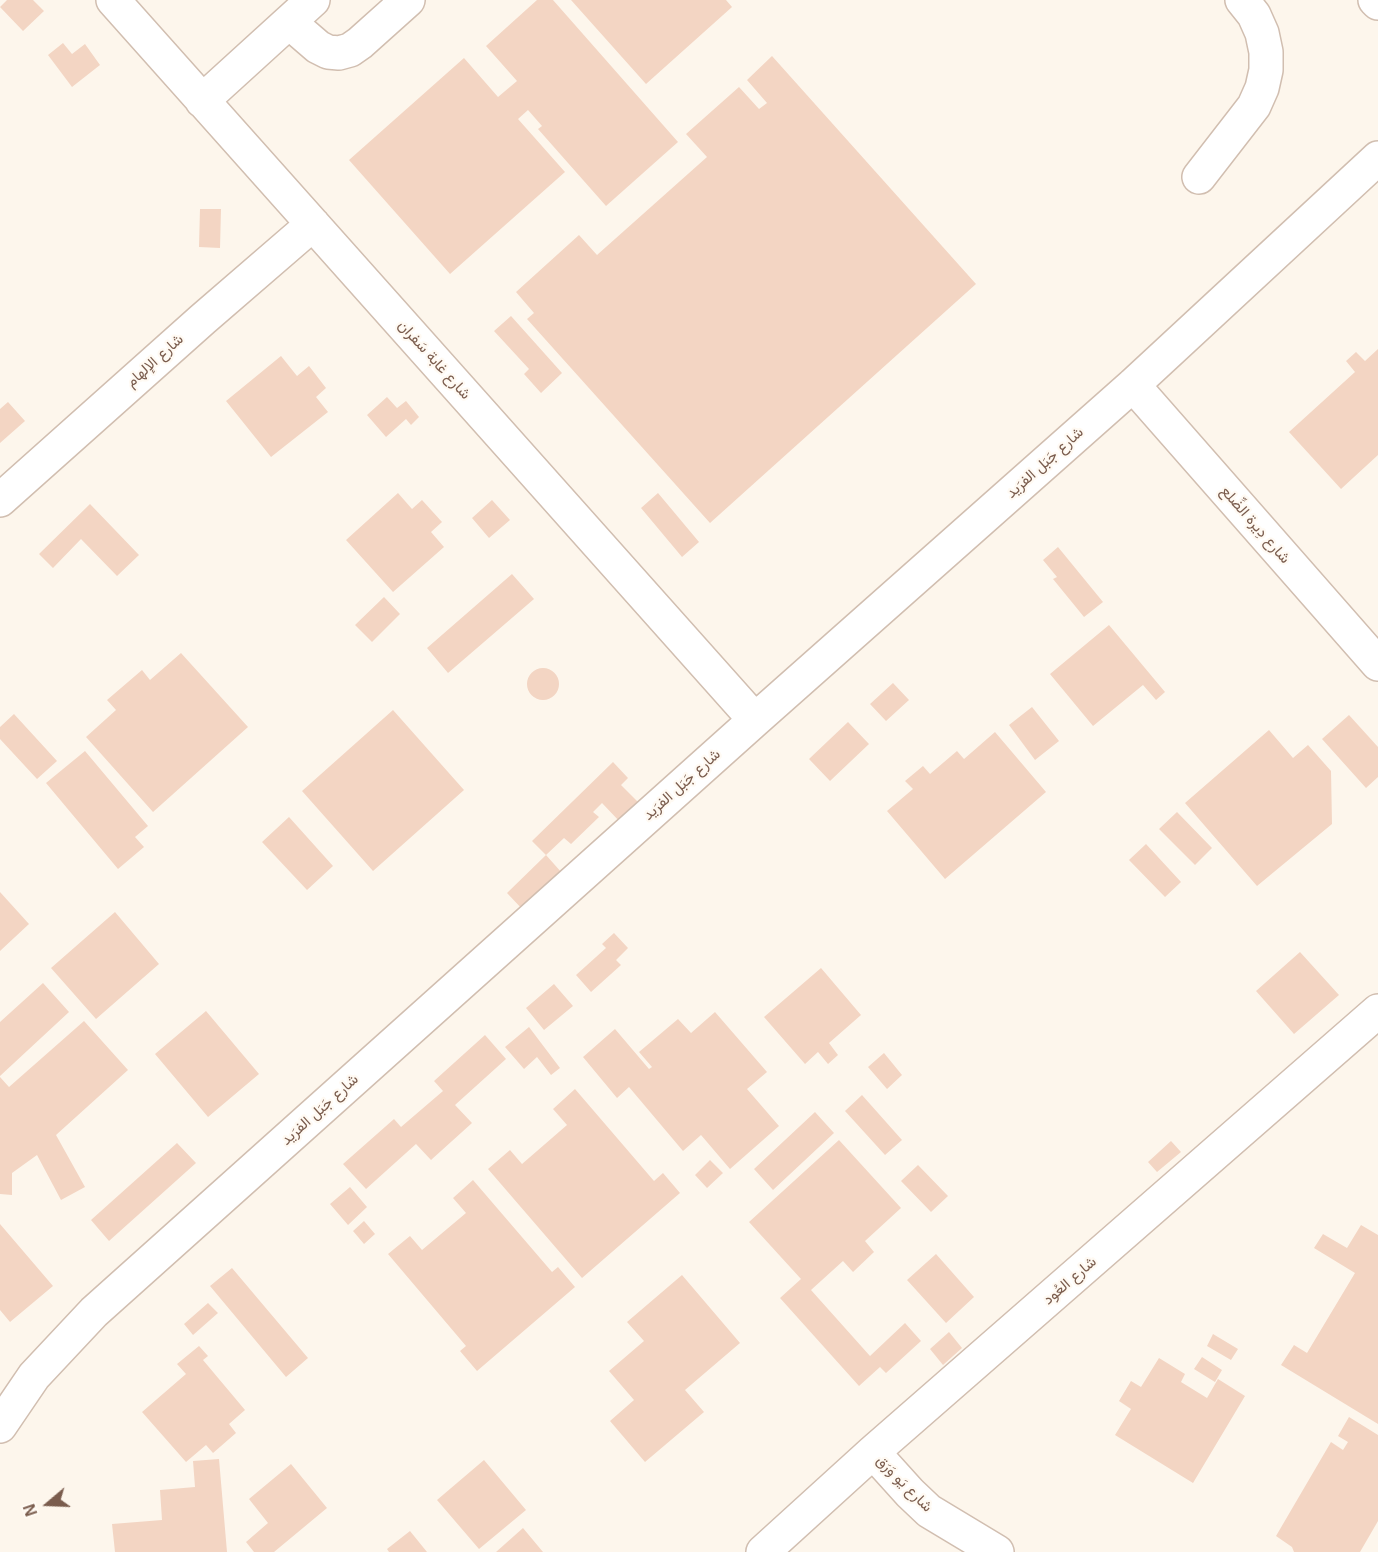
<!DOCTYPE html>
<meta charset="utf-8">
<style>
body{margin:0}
#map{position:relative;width:1378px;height:1552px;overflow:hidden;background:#fdf6ec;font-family:Helvetica,sans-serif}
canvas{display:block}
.north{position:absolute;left:18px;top:1474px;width:60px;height:60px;-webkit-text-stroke:4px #fffaf3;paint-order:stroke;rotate:251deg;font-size:16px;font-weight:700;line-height:24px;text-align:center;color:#7a5c4d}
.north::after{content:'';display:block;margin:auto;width:21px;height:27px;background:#7a5c4d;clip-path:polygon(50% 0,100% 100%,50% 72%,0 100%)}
</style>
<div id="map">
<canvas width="1378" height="1552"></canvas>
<div class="north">N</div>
</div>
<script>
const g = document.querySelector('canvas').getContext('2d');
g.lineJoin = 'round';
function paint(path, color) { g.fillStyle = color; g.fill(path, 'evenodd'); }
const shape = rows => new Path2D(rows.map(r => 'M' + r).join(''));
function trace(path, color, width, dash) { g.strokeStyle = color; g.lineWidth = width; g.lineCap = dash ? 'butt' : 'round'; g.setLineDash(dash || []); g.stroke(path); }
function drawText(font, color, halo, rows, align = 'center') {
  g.font = font + ' Helvetica,Vazirmatn,sans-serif'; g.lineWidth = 4.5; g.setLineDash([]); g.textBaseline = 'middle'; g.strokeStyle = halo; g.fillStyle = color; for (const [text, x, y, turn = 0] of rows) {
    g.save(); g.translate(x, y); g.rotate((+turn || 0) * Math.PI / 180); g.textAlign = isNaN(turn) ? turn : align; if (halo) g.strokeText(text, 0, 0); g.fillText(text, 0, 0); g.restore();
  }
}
paint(shape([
 [7,0,33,0,44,11,23,31,0,7],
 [537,0,553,0,678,142,606,206,538,129,542,126,528,110,518,119,565,172,450,274,349,160,464,58,498,97,517,81,486,46],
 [571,0,726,0,732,7,646,84],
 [63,43,72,54,85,44,100,65,72,87,48,55],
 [772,56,976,284,710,523,527,319,534,313,516,292,579,235,597,255,707,157,686,134,739,87,759,109,767,103,747,80],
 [200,209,221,209,220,248,199,247],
 [511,316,562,373,541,393,524,374,529,369,494,331],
 [1378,349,1378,455,1341,489,1289,432,1355,372,1346,361,1356,352,1365,361],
 [281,356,297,376,309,366,326,388,316,397,328,412,271,457,226,401],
 [387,397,397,408,406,401,419,417,411,425,406,419,386,437,367,415],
 [8,402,25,421,0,443,0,409],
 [398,493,412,509,422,500,442,522,431,532,444,547,393,592,346,540],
 [658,493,699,542,682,557,641,508],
 [492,500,510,520,489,538,472,518],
 [90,504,139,555,117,576,81,539,53,568,39,554],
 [1058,547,1103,602,1084,617,1053,579,1057,577,1043,560],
 [512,574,534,599,448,673,427,648],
 [384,597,400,614,372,642,355,625],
 [1109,625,1165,692,1156,700,1143,685,1093,726,1050,674],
 [181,653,248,727,153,812,86,737,116,710,107,700,142,670,150,680],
 '527 684a16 16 0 1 1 32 0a16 16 0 1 1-32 0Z',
 [893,683,909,700,886,721,870,704],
 [1032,707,1059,741,1035,760,1009,725],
 [393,710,464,790,373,871,302,791],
 [14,714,57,761,37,779,0,739,0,727],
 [1349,715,1378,747,1378,777,1366,788,1322,739],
 [848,722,869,744,830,781,809,759],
 [1269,730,1293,758,1308,745,1331,771,1332,824,1257,886,1185,803],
 [995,732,1046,792,945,879,887,811,913,789,905,781,923,766,930,774,957,751,964,759],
 [85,751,148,826,135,837,144,847,118,869,46,783],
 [613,762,628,778,621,785,640,804,621,823,602,803,593,812,599,817,571,844,564,838,546,855,532,841],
 [1177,812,1212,848,1195,865,1159,829],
 [289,817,333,866,307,890,262,842],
 [1146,844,1181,882,1165,897,1129,860],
 [546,855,562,873,524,911,507,893],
 [0,892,29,924,0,951],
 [115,912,159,964,96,1019,51,968],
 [614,933,628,948,616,960,621,965,591,992,576,975,606,948,602,944],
 [1300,952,1339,995,1294,1034,1256,991],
 [821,968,861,1015,829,1043,838,1055,828,1064,818,1052,805,1064,764,1017],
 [43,983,69,1012,0,1076,0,1022],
 [554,984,573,1006,544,1030,526,1008],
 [206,1011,259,1074,208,1117,155,1054],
 [715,1012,767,1072,747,1089,779,1126,730,1169,701,1135,683,1151,629,1087,617,1098,583,1057,615,1029,649,1069,652,1067,639,1052,678,1019,691,1033],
 [84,1021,128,1070,56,1135,85,1187,61,1200,37,1155,12,1173,12,1195,0,1194,0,1077,9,1087],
 [529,1027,560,1068,551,1075,537,1057,524,1069,505,1047],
 [485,1035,506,1059,455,1105,472,1123,431,1160,416,1144,366,1189,343,1164,394,1119,401,1127,443,1091,434,1081],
 [884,1053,902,1075,887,1089,868,1067],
 [575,1089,654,1181,663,1173,680,1193,582,1278,488,1169,510,1150,522,1164,567,1125,553,1109],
 [862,1095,902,1140,885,1155,845,1111],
 [815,1112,834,1133,773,1190,754,1169],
 [839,1140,901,1208,865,1241,874,1252,853,1272,843,1261,811,1290,870,1356,905,1323,921,1341,886,1373,880,1367,859,1386,780,1298,801,1279,749,1222],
 [1171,1141,1181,1152,1157,1172,1148,1162],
 [177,1143,196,1163,109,1241,91,1220],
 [710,1160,723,1173,707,1188,695,1175],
 [918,1165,948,1196,931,1212,901,1181],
 [473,1180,552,1272,558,1267,575,1287,477,1371,460,1351,466,1346,388,1254,410,1236,422,1250,466,1213,453,1198],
 [350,1187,367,1207,348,1225,330,1204],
 [364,1221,375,1234,364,1244,353,1231],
 [0,1224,53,1286,10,1322,0,1310],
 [1361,1225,1378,1235,1378,1424,1281,1365,1294,1345,1307,1353,1355,1273,1314,1248,1323,1234,1347,1248],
 [936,1254,974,1297,946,1323,907,1280],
 [232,1268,308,1358,286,1377,210,1286],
 [682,1275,740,1343,685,1390,704,1412,645,1462,610,1421,634,1400,609,1371,644,1341,627,1322],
 [208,1303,218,1313,193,1335,184,1324],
 [949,1332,962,1348,943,1365,930,1349],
 [1213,1334,1238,1349,1231,1360,1207,1346],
 [199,1346,208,1356,203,1360,245,1410,229,1424,236,1433,213,1453,206,1445,186,1462,142,1412,186,1374,177,1364],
 [1202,1357,1222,1370,1215,1382,1194,1369],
 [1159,1358,1185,1374,1181,1382,1207,1398,1218,1379,1245,1396,1193,1483,1115,1435,1131,1409,1119,1401,1131,1381,1141,1387],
 [1349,1417,1378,1435,1378,1521,1360,1552,1294,1552,1292,1547,1276,1536,1331,1442,1343,1450,1348,1442,1338,1436],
 [219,1459,227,1552,115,1552,112,1524,162,1520,160,1490,195,1487,193,1461],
 [484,1460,526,1510,479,1549,437,1500],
 [291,1464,327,1508,274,1552,254,1552,246,1542,268,1523,249,1499],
 [523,1528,543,1552,496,1552],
 [410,1531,427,1552,389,1552,387,1549]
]), '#f3d5c3');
const minor = shape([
 [113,0,755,720],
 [1375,0,1378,3],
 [289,22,318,47,328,52,339,53,350,50,360,43,408,0],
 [202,101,313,0],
 [1199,177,1254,106,1262,88,1266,70,1266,52,1262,33,1254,15,1242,0],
 [1133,385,1378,664],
 [0,500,203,319,313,224],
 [0,1426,34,1376,94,1312,755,720,1133,385,1378,158],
 [873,1452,910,1493,929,1511,997,1552],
 [763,1552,873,1452,1378,1011]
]);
trace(minor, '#d1beb0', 36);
trace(minor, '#fff', 33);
drawText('15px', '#7a5c4d', '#fffaf3', [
 ["شارع غابة سَفران",434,360,48],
 ["شارع الإلهام",155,361,-42],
 ["شارع جَبَل الفرَيد",1045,463,-42],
 ["شارع دِيرة الضِّلع",1255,525,49],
 ["شارع جَبَل الفرَيد",682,785,-42],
 ["شارع جَبَل الفرَيد",320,1110,-42],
 ["شارع العُود",1070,1281,-41],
 ["شارع يَو وَرَق",904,1484,45]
]);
</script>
